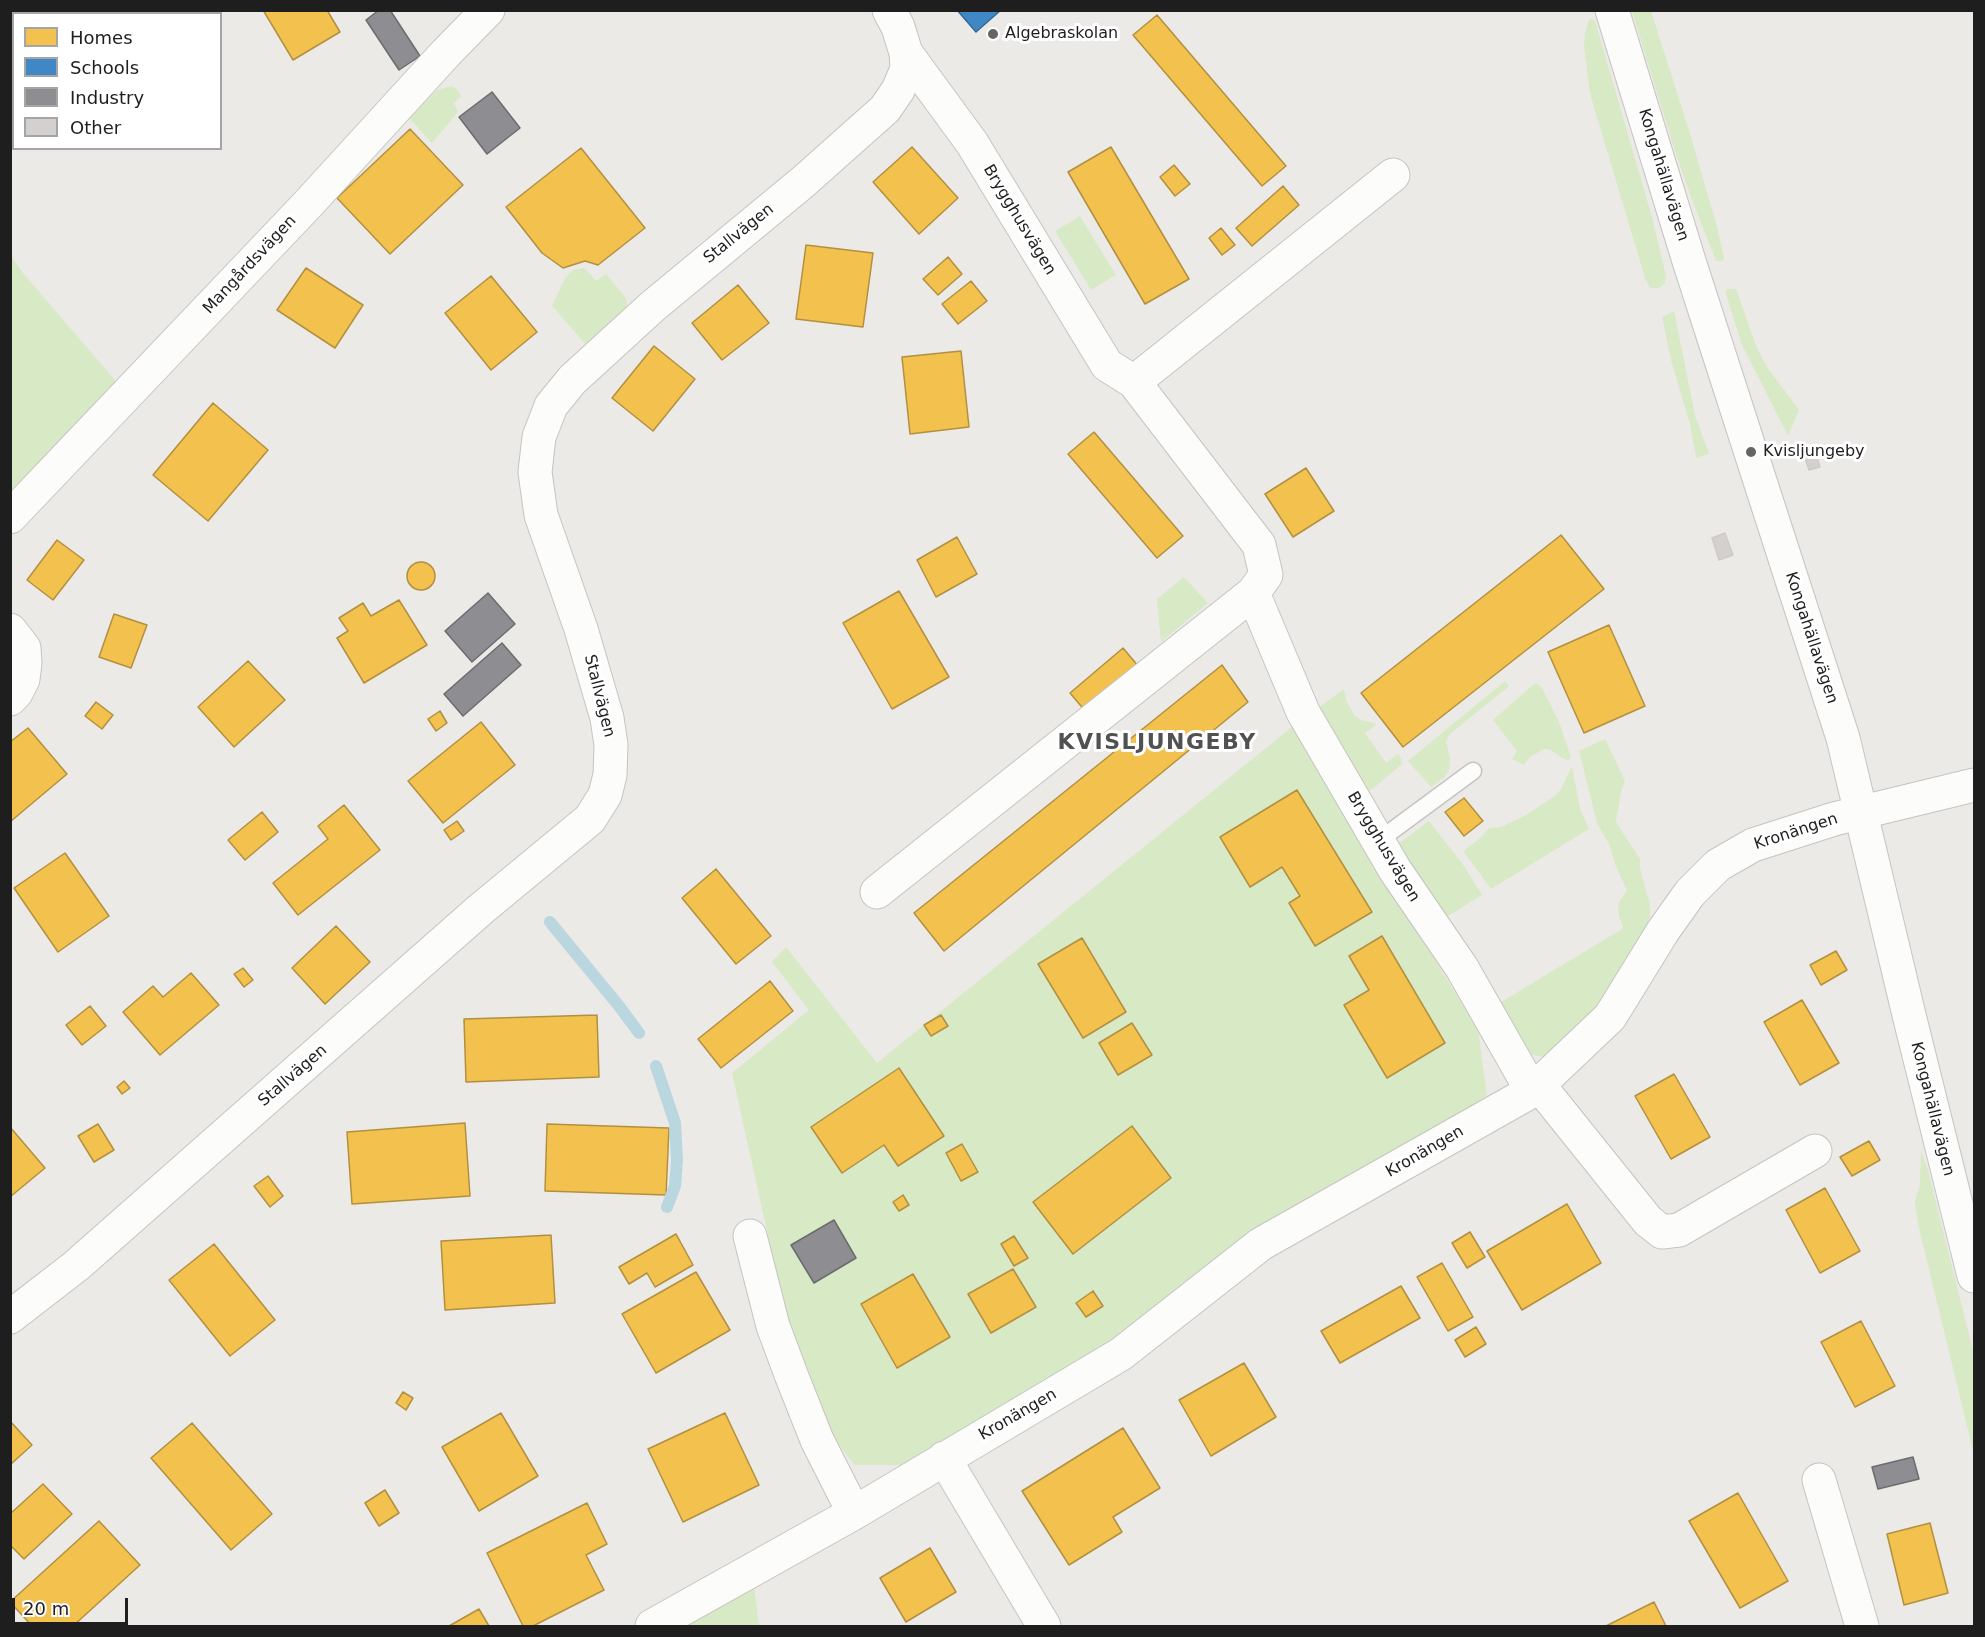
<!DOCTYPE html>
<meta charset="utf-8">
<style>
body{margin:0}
#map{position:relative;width:1985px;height:1637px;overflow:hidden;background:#eceae7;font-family:"DejaVu Sans",sans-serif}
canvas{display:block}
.frame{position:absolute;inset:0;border:12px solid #1e1e1e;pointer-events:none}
.legend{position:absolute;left:12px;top:12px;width:210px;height:138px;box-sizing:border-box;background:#fff;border:2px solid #a5a5a5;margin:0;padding:8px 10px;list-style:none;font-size:18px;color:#1e1e1e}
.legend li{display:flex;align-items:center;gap:12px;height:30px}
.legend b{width:30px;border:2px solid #a5a5a5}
.scale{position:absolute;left:12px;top:1598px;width:116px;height:27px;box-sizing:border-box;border:3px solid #1e1e1e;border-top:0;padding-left:8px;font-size:18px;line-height:21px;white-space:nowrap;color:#1e1e1e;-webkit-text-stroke:4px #fff;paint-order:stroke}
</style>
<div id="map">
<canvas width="1985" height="1637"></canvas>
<div class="frame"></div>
<ul class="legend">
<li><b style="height:16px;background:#f2c14e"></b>Homes</li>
<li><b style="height:16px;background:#3f88c5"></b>Schools</li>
<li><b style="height:16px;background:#8d8d92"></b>Industry</li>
<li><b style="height:16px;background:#d3d0cd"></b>Other</li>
</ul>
<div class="scale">20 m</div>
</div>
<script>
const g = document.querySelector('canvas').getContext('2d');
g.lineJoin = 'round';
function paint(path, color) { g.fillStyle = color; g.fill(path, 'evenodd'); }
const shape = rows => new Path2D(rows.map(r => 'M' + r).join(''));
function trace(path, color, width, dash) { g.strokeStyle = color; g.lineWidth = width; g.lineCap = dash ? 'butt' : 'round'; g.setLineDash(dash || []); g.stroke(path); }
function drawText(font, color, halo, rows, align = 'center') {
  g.font = font + ' "DejaVu Sans",sans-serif'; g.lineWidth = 6; g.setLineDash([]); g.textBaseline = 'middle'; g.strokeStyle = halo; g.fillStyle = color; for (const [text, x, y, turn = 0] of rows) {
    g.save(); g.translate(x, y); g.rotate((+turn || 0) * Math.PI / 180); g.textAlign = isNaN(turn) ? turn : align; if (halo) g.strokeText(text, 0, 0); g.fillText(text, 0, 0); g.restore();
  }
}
paint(shape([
 [1632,11,1651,11,1688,127,1716,223,1724,257,1723,261,1716,261,1692,200,1675,151],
 [1591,19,1594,20,1596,24,1652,217,1666,276,1665,283,1659,288,1650,288,1645,278,1590,94,1584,47,1585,33,1589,20],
 [451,86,457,89,461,96,454,103,458,112,432,143,409,118,437,90],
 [1080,216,1116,275,1091,290,1055,231],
 [10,255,23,273,120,386,11,489],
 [585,268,596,281,606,274,626,298,628,314,589,348,552,306,565,278,573,270],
 [1729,289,1736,289,1757,348,1767,367,1799,410,1788,436,1742,345,1725,291],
 [1674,311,1695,415,1709,454,1696,458,1690,424,1672,364,1662,317],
 [1184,577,1208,603,1161,642,1157,599],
 [1505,681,1509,686,1450,734,1446,742,1450,758,1449,770,1445,777,1431,787,1408,761],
 [1538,684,1542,688,1559,722,1571,757,1568,760,1564,759,1551,750,1545,749,1531,756,1524,765,1512,759,1517,751,1493,720,1533,685],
 [1344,689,1346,700,1355,716,1361,720,1374,723,1376,725,1365,733,1386,763,1398,754,1401,759,1402,764,1371,790,1366,791,1318,708],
 [1292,727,1478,1030,1487,1095,1435,1133,1116,1345,910,1465,855,1465,819,1421,783,1303,732,1073,809,1010,772,962,786,947,877,1063],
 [1605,739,1625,781,1621,792,1616,822,1640,859,1640,868,1650,905,1650,916,1648,923,1597,1015,1557,1053,1543,1057,1534,1055,1525,1051,1498,1004,1622,929,1623,926,1619,917,1618,904,1627,890,1616,867,1609,844,1597,823,1579,751],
 [1572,766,1580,809,1589,829,1491,889,1463,851,1479,839,1489,828,1501,827,1526,815,1556,795,1561,789],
 [1429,821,1464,866,1482,895,1445,918,1398,844],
 [1921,1151,1928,1170,1974,1355,1974,1455,1918,1224,1915,1201,1920,1185],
 [753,1577,759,1626,663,1626]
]), '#d8e9c5');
const homes = shape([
 [263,10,327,10,340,32,293,60,263,10],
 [1157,15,1286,166,1262,186,1133,35,1157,15],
 [410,129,463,185,390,254,337,198,410,129],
 [912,147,958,198,919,234,873,182,912,147],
 [1111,147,1189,279,1145,304,1068,172,1111,147],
 [581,148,645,228,598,265,585,261,563,268,542,253,506,207,581,148],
 [1174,165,1190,184,1175,196,1160,177,1174,165],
 [1283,186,1299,205,1252,246,1236,228,1283,186],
 [1221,228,1235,245,1222,255,1209,238,1221,228],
 [806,245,873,253,863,327,796,319,806,245],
 [948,257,962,274,938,295,923,279,948,257],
 [306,268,363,305,335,348,277,310,306,268],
 [491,276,537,332,491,370,445,313,491,276],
 [971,281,987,301,958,324,942,304,971,281],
 [738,285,769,323,722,360,692,323,738,285],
 [654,346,695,379,653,431,612,398,654,346],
 [961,351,969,427,910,434,902,357,961,351],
 [213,403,268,450,208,521,153,475,213,403],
 [1094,432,1183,536,1157,558,1068,454,1094,432],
 [1306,468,1334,511,1293,537,1265,494,1306,468],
 [1561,535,1604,589,1403,747,1361,693,1561,535],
 [957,537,977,574,936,597,917,560,957,537],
 [57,540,84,560,53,600,27,580,57,540],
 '407 576a14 14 0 1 1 28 0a14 14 0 1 1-28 0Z',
 [899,591,949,677,892,709,843,623,899,591],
 [399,600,427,645,364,683,337,638,348,631,339,618,363,603,371,616,399,600],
 [114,614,147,625,131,668,99,657,114,614],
 [1609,625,1645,706,1584,733,1548,652,1609,625],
 [1123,648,1139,667,1086,712,1070,693,1123,648],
 [248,661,285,700,234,747,198,707,248,661],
 [1222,665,1248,702,944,951,914,913,1222,665],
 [96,702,113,715,102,729,85,716,96,702],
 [440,711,447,723,436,731,428,719,440,711],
 [481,722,515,765,443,823,408,781,481,722],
 [28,728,67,774,10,822,10,742,28,728],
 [1297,790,1372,912,1315,946,1289,903,1300,896,1282,867,1250,887,1220,837,1297,790],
 [1464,798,1483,821,1464,836,1445,812,1464,798],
 [344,805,380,850,298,915,273,883,328,839,318,826,344,805],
 [262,812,278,832,245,860,228,840,262,812],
 [457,821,464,831,451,840,444,830,457,821],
 [65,853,109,916,58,952,14,888,65,853],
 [716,869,771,936,736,964,682,898,716,869],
 [336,926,370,962,325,1004,292,968,336,926],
 [1382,936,1445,1043,1387,1078,1344,1005,1369,990,1349,956,1382,936],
 [1082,938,1126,1012,1083,1038,1038,964,1082,938],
 [1836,951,1847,970,1821,985,1810,965,1836,951],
 [243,968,253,980,244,987,234,974,243,968],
 [191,973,219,1005,160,1055,123,1012,153,986,163,997,191,973],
 [770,981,793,1011,721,1068,698,1039,770,981],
 [1802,1000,1839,1063,1800,1085,1764,1022,1802,1000],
 [90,1006,106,1026,82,1045,66,1025,90,1006],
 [597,1015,599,1077,466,1082,464,1019,597,1015],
 [941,1015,948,1026,931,1036,924,1025,941,1015],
 [1132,1023,1152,1055,1118,1075,1099,1043,1132,1023],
 [899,1068,944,1136,898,1166,884,1145,842,1173,811,1127,899,1068],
 [1674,1074,1710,1137,1671,1159,1635,1096,1674,1074],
 [124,1081,130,1088,122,1094,117,1087,124,1081],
 [465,1123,470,1196,352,1204,347,1132,465,1123],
 [98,1124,114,1150,94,1162,78,1136,98,1124],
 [547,1124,669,1128,666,1195,545,1191,547,1124],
 [1132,1126,1171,1178,1073,1254,1033,1202,1132,1126],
 [10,1127,45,1168,10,1197,10,1127],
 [1869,1141,1880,1160,1852,1176,1840,1157,1869,1141],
 [962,1144,978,1172,961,1181,946,1153,962,1144],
 [268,1176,283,1196,270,1207,254,1186,268,1176],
 [1825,1188,1860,1251,1820,1273,1786,1210,1825,1188],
 [903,1195,909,1205,899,1211,893,1202,903,1195],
 [1567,1204,1601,1263,1522,1310,1487,1251,1567,1204],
 [1470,1232,1485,1257,1467,1268,1452,1243,1470,1232],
 [676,1234,693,1265,655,1287,647,1273,629,1284,619,1267,676,1234],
 [551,1235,555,1303,445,1310,441,1241,551,1235],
 [1014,1236,1028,1258,1014,1266,1001,1244,1014,1236],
 [214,1244,275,1320,230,1356,169,1280,214,1244],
 [1442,1263,1473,1317,1448,1331,1417,1277,1442,1263],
 [1013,1269,1036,1307,991,1333,968,1294,1013,1269],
 [696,1272,730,1330,656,1373,622,1314,696,1272],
 [913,1274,950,1337,897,1368,861,1304,913,1274],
 [1401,1286,1420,1318,1340,1363,1321,1331,1401,1286],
 [1093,1291,1103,1306,1086,1317,1076,1303,1093,1291],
 [1861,1321,1895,1386,1855,1407,1821,1342,1861,1321],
 [1476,1327,1486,1344,1465,1357,1455,1340,1476,1327],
 [1244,1363,1276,1417,1211,1456,1179,1400,1244,1363],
 [403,1392,413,1398,406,1410,396,1403,403,1392],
 [501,1413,538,1476,479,1511,442,1447,501,1413],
 [725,1413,759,1485,683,1522,648,1449,725,1413],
 [10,1421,32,1445,10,1465,10,1421],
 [192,1423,272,1514,231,1550,151,1458,192,1423],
 [1123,1428,1160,1488,1113,1517,1122,1532,1069,1565,1022,1491,1123,1428],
 [43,1484,72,1514,24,1559,10,1545,10,1514,43,1484],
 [385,1490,399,1513,379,1526,365,1503,385,1490],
 [1738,1493,1788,1581,1740,1608,1689,1521,1738,1493],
 [587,1503,607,1544,586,1555,604,1590,533,1626,523,1626,487,1553,587,1503],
 [99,1521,140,1565,73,1626,32,1626,10,1602,99,1521],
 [1930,1523,1948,1593,1904,1605,1887,1534,1930,1523],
 [930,1548,956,1592,906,1622,880,1578,930,1548],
 [1654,1602,1666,1626,1606,1626,1654,1602],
 [479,1609,489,1626,449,1626,479,1609]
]);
paint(homes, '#f2c14e');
trace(homes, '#b29040', 1.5);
const schools = shape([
 [957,10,1001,10,976,32,957,10]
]);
paint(schools, '#3f88c5');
trace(schools, '#356893', 1.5);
const industry = shape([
 [379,10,390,10,420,56,399,70,366,20,379,10],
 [492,92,520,128,487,154,459,117,492,92],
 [488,593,515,624,472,662,445,631,488,593],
 [502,643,521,665,463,716,444,694,502,643],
 [834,1220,856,1258,814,1283,791,1245,834,1220],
 [1913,1457,1919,1479,1878,1489,1872,1467,1913,1457]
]);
paint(industry, '#8d8d92');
trace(industry, '#6c6c6f', 1.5);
trace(shape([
 [550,922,619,1006,639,1033],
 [656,1066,675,1123,677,1160,675,1186,667,1207]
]), '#bad6df', 12);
const building = shape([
 [1814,446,1820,467,1809,470,1802,450,1814,446],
 [1725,533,1733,555,1719,560,1712,538,1725,533]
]);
paint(building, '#d3d0cd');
trace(building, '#cfccc8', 1.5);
const service = shape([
 [1378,841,1473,771]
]);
const minor = shape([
 [906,53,972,143,1107,365,1134,382,1259,545,1266,575,1253,593,1303,712,1395,870,1462,968,1532,1091],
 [1134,382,1393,175],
 [10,517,308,204,446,53,488,10],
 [10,630,24,648,25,663,23,679,16,693,10,699],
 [877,892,1253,593],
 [1538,1084,1648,1221,1662,1232,1679,1230,1815,1151],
 [750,1236,773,1326,792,1377,817,1440,854,1513],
 [10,1317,76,1266,481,909,590,819,605,795,610,775,611,745,607,718,581,629,541,515,535,472,539,437,551,406,572,380,653,306,803,182,885,109,898,90,907,69,906,53,898,27,889,10],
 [944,1458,1044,1626],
 [1819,1480,1862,1626],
 [652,1626,854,1513,1121,1354,1261,1244,1532,1091,1610,1017,1663,931,1690,893,1718,865,1753,845,1834,819,1974,785]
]);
const tertiary = shape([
 [1612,10,1689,261,1843,738,1909,1015,1974,1276]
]);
trace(service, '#c5c4c3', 19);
trace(minor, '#c5c4c3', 35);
trace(tertiary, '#c5c4c3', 35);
trace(service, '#fcfcfb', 16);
trace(minor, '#fcfcfb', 33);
trace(tertiary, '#fcfcfb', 33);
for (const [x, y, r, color] of [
 [993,34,6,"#666564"],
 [1751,452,6,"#666564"]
]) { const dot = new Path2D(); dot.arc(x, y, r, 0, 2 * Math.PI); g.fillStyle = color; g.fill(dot); trace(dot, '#fff', 2); }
drawText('16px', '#1e1e1e', '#fff', [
 ["Algebraskolan",1005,34],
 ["Kvisljungeby",1763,452]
], 'left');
drawText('16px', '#1e1e1e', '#fff', [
 ["Kongahällavägen",1663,175,73],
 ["Brygghusvägen",1019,220,59],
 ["Stallvägen",739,234,-39],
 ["Mangårdsvägen",250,265,-47],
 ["Kongahällavägen",1811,638,72],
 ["Stallvägen",599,696,76],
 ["Kronängen",1796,832,-18],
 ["Brygghusvägen",1383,847,59],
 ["Stallvägen",293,1076,-41],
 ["Kongahällavägen",1932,1109,76],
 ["Kronängen",1425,1152,-30],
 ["Kronängen",1018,1415,-30]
]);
g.letterSpacing = '1.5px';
drawText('bold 22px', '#515151', '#fff', [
 ["KVISLJUNGEBY",1157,743]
]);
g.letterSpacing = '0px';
</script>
